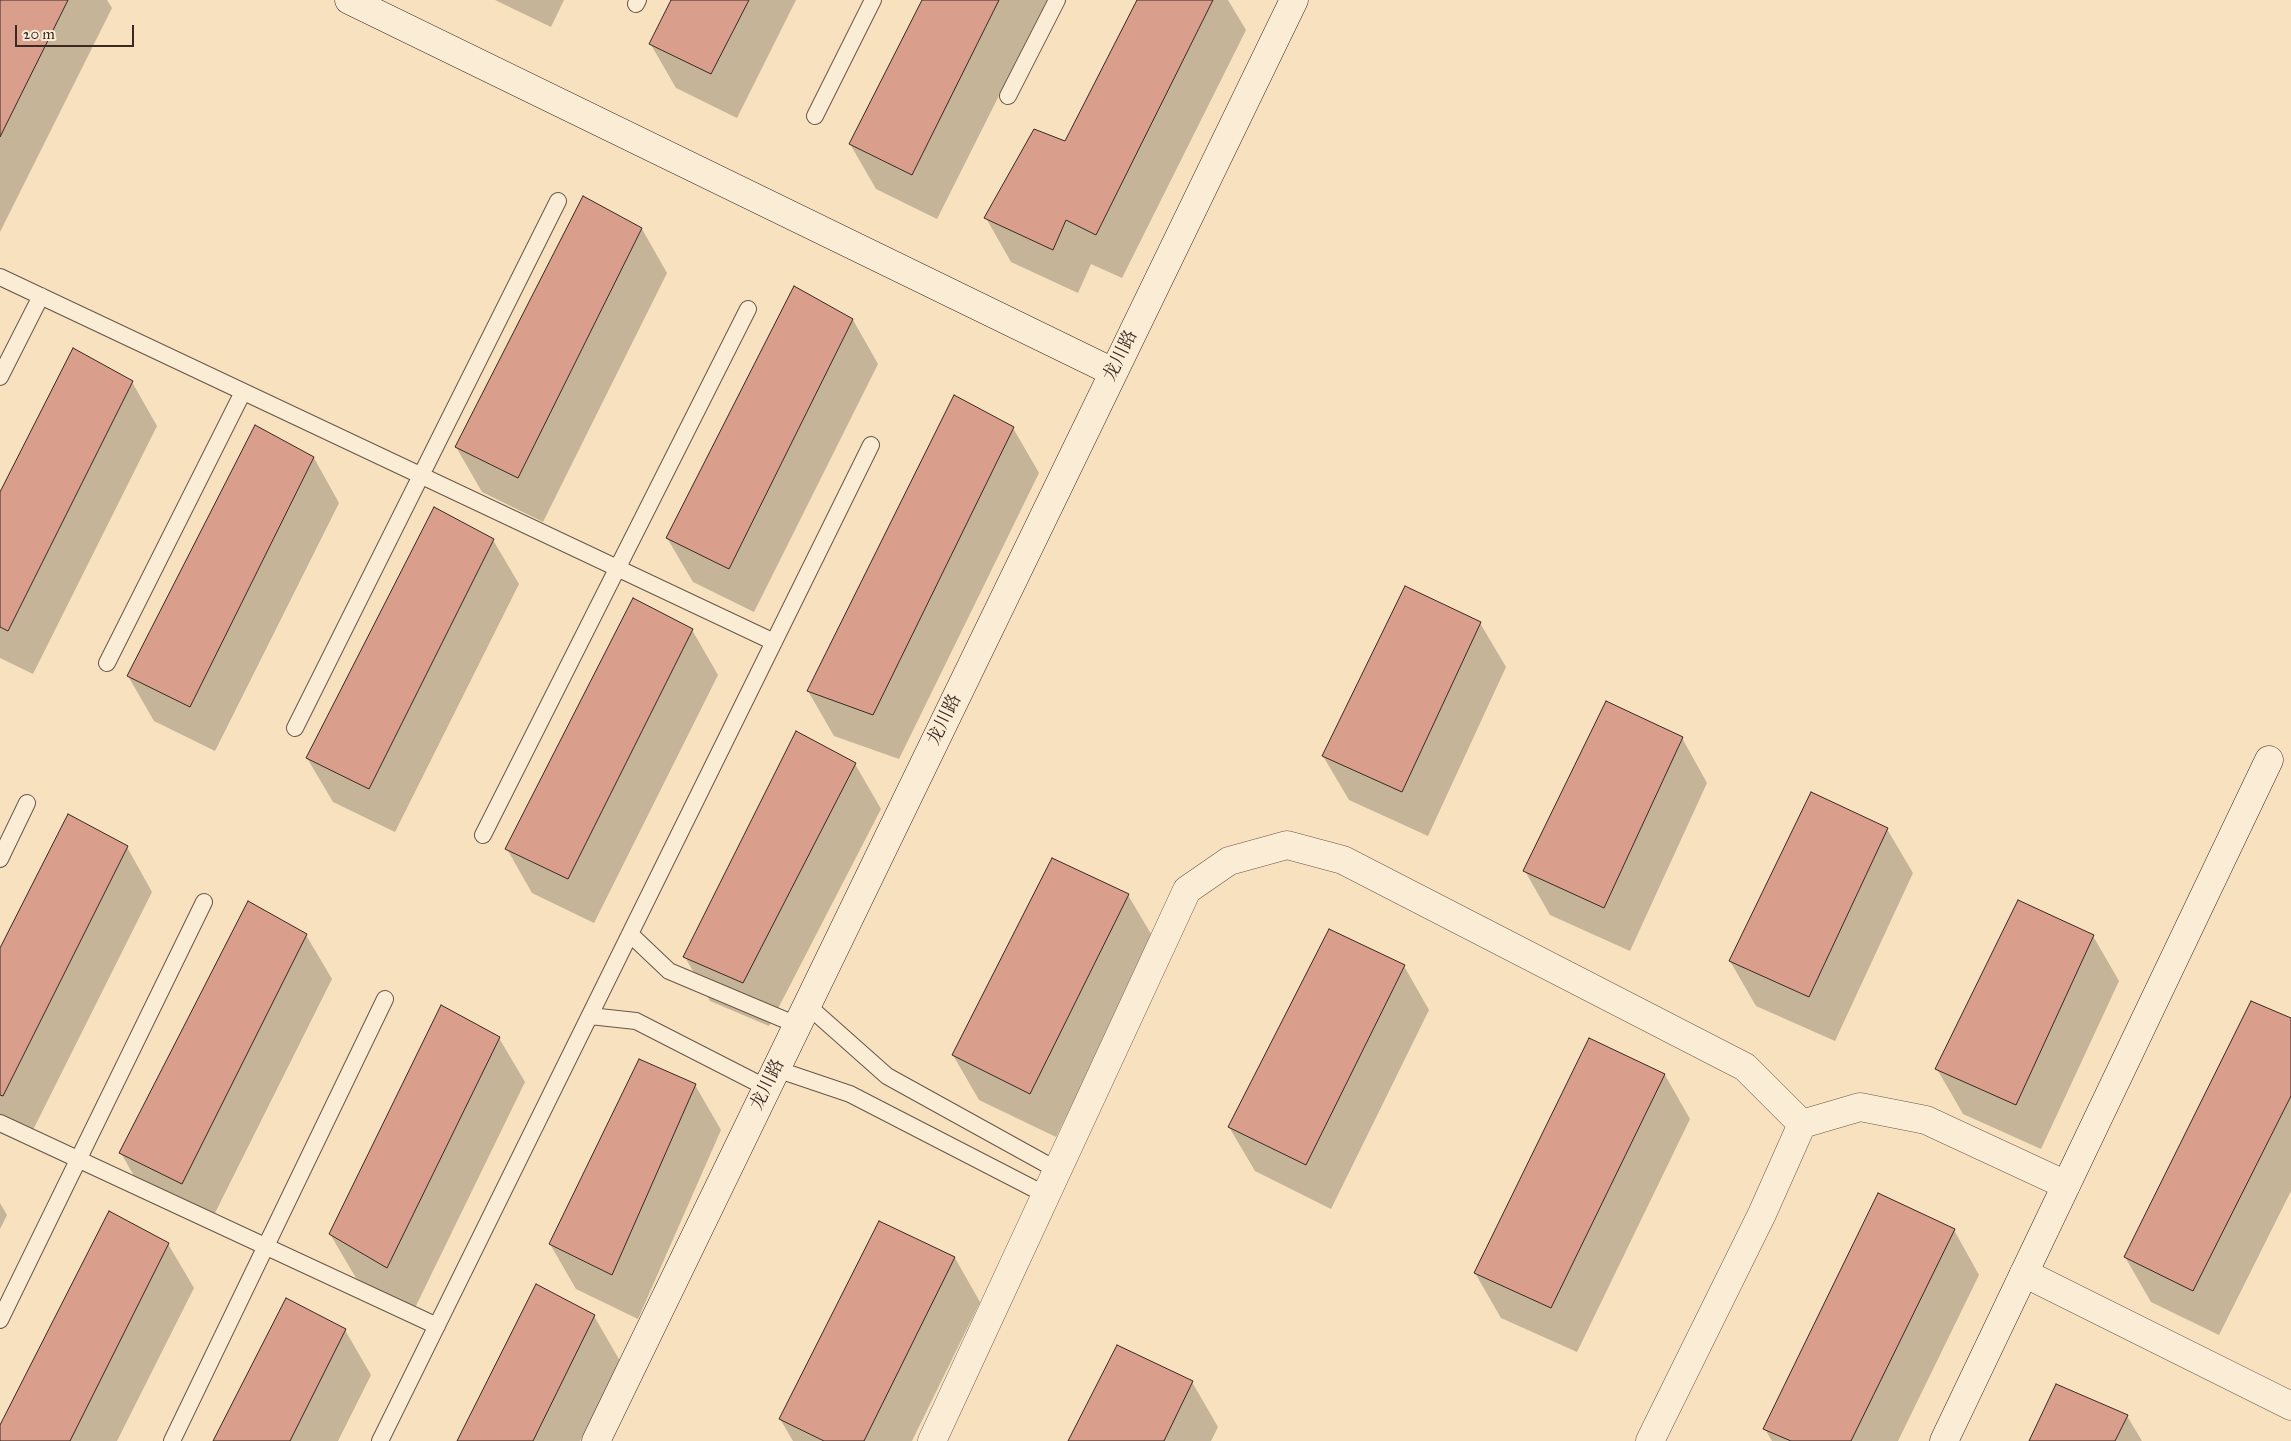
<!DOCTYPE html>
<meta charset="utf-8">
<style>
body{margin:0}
#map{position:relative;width:2291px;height:1441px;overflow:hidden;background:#f7e1bf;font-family:"IM FELL Great Primer",serif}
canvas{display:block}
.scale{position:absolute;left:15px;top:25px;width:119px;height:22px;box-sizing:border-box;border:2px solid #392922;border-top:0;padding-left:6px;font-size:15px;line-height:18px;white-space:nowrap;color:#392922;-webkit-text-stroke:4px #faecd5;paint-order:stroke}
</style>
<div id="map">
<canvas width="2291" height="1441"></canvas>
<div class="scale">20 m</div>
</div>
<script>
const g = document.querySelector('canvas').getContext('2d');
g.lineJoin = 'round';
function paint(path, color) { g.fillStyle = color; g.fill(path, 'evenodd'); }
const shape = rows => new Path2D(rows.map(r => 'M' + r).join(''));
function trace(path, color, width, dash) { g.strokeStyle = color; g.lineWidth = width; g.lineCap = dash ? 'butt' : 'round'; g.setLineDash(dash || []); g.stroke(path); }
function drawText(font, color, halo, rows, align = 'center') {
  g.font = font + ' "IM FELL Great Primer","Noto Serif SC",serif'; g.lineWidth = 4; g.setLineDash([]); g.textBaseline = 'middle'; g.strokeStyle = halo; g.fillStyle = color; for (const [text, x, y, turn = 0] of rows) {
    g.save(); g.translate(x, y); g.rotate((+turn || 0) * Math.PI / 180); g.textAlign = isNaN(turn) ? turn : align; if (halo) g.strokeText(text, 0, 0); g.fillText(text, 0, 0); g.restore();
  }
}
paint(shape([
 [0,0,107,0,112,8,0,232],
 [495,0,564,0,551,27],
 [672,0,796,0,737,118,676,88,650,43],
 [924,0,1047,0,937,219,876,189,850,144],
 [1139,0,1228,0,1246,30,1122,278,1091,264,1078,293,1011,262,986,218,1066,143],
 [642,229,667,273,543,522,482,492,456,447],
 [853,320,878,364,754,612,693,582,667,538],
 [132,382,157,426,33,674,0,658,0,494],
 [256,427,314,458,339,503,215,751,154,721,128,676],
 [1013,428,1039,473,899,759,834,736,808,691],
 [493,540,519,584,395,832,333,802,307,758],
 [1480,623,1506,667,1428,836,1349,800,1323,756],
 [692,630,718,675,594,923,532,893,507,849],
 [1682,738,1707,783,1630,951,1550,915,1525,871],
 [855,764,881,809,769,1026,710,1001,685,957],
 [1887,829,1913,873,1835,1041,1756,1006,1730,961],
 [127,847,152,892,28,1140,0,1126,0,950],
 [1128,895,1154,939,1056,1137,979,1100,953,1055],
 [306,935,332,979,208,1227,146,1197,121,1153],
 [2093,936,2119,981,2041,1149,1963,1114,1937,1069],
 [1404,966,1429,1010,1331,1209,1255,1171,1229,1127],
 [2291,1019,2291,1191,2219,1335,2151,1302,2125,1257],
 [499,1038,525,1082,413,1312,356,1278,330,1234],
 [1590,1040,1665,1075,1690,1119,1577,1352,1501,1318,1475,1273],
 [695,1085,721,1130,638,1319,576,1289,550,1244],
 [0,1203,7,1215,0,1229],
 [880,1223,955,1258,980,1302,912,1441,793,1441,780,1419],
 [1954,1230,1979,1275,1898,1441,1772,1441,1765,1429],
 [168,1244,194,1288,117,1441,0,1441,0,1427],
 [594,1316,620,1361,580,1441,459,1441],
 [345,1330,371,1375,338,1441,214,1441],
 [1117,1347,1192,1382,1218,1427,1211,1441,1070,1441],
 [2127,1416,2142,1441,2030,1441]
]), '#0003');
const building = shape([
 [0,0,68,0,0,137,0,0],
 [671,0,749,0,711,74,649,44,671,0],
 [922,0,999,0,912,175,849,144,922,0],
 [1137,0,1213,0,1096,235,1066,220,1053,250,984,218,1034,129,1065,141,1137,0],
 [583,196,642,228,518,478,455,447,583,196],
 [794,286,853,319,729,569,666,538,794,286],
 [73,348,133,381,8,631,0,627,0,492,73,348],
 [954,395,1014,427,873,715,807,691,954,395],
 [255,425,314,457,190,707,127,676,255,425],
 [434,507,494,539,369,789,306,758,434,507],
 [1405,586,1481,622,1402,792,1322,756,1405,586],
 [633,598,693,629,568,879,505,849,633,598],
 [1606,701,1683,737,1604,908,1523,871,1606,701],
 [796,731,856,763,743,983,683,957,796,731],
 [1811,792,1888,828,1809,997,1729,961,1811,792],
 [68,814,128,846,3,1096,0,1095,0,948,68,814],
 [1052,858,1129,894,1030,1094,952,1055,1052,858],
 [2018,900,2094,935,2016,1105,1935,1069,2018,900],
 [248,901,307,934,182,1184,119,1153,248,901],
 [1329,929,1405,965,1306,1165,1228,1127,1329,929],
 [2251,1001,2291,1018,2291,1096,2193,1291,2124,1257,2251,1001],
 [441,1005,500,1037,387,1268,329,1234,441,1005],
 [1589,1038,1665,1074,1551,1308,1474,1273,1589,1038],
 [639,1059,696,1084,612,1275,549,1244,639,1059],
 [1878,1193,1955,1229,1851,1441,1791,1441,1763,1429,1878,1193],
 [109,1211,169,1243,70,1441,0,1441,0,1425,109,1211],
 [879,1221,955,1257,864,1441,824,1441,779,1419,879,1221],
 [536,1284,595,1315,533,1441,457,1441,536,1284],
 [286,1298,346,1329,290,1441,213,1441,286,1298],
 [1117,1345,1193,1381,1164,1441,1068,1441,1117,1345],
 [2056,1384,2128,1415,2115,1441,2029,1441,2056,1384]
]);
paint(building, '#da9e8c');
trace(building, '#392922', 1);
const lane = shape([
 [636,4,638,0],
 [1008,96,1057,0],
 [815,116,873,0],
 [0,277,774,642],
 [0,377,41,296],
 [107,663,243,392],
 [295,728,558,201],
 [483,835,748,309],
 [0,859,27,803],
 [630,934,669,971,797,1025],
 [807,1005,887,1076,1057,1170],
 [590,1016,636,1021,767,1088],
 [776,1069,850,1094,1046,1195],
 [0,1123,437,1326],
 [0,1320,204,902],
 [172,1441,385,999],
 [380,1441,871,445]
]);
const street = shape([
 [2024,1273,2291,1406],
 [932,1441,1187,890,1229,861,1287,845,1343,860,1745,1067,1802,1124],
 [1650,1441,1762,1214,1802,1124,1860,1107,1926,1120,2066,1185]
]);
const secondary = shape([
 [349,0,1113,372],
 [596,1441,1294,0],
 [1944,1441,2269,760]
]);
trace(lane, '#685749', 18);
trace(street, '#685749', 29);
trace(secondary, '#392922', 29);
trace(lane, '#faecd5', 16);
trace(street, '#faecd5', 28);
trace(secondary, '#faecd5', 28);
drawText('18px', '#392922', '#faecd5', [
 ["龙川路",1121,356,-64],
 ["龙川路",945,720,-64],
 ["龙川路",768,1085,-64]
]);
</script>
